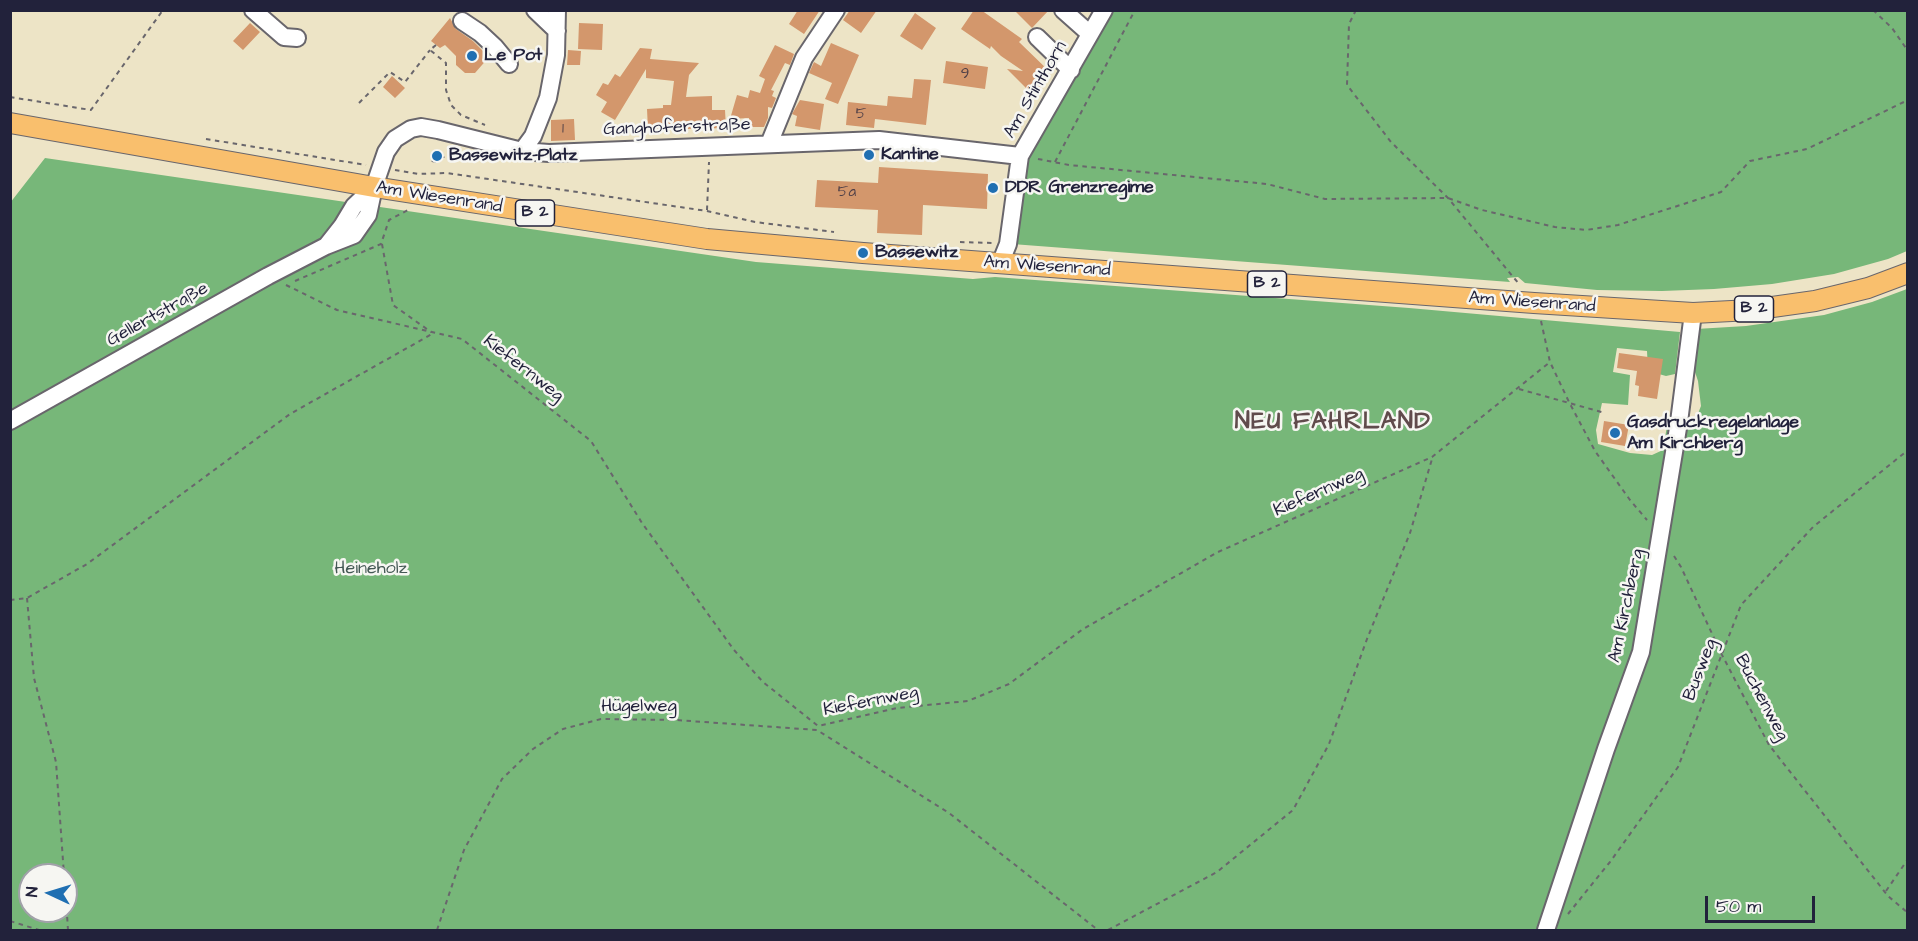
<!DOCTYPE html>
<meta charset="utf-8">
<style>
body{margin:0}
#map{position:relative;width:1918px;height:941px;overflow:hidden;background:#ede4c6;font-family:"Architects Daughter",sans-serif}
canvas{display:block}
.frame{position:absolute;inset:0;border:12px solid #22223b;pointer-events:none}
.north{position:absolute;left:18px;top:863px;width:60px;height:60px;box-sizing:border-box;background:#f6f6f2;border:2px solid #a1a1a9;border-radius:50%;rotate:274deg;font-size:16px;font-weight:700;line-height:24px;text-align:center;color:#22223b}
.north::after{content:'';display:block;margin:auto;width:21px;height:27px;background:#1f6fb2;clip-path:polygon(50% 0,100% 100%,50% 72%,0 100%)}
.scale{position:absolute;left:1705px;top:896px;width:110px;height:27px;box-sizing:border-box;border:3px solid #22223b;border-top:0;padding-left:8px;font-size:18px;line-height:21px;white-space:nowrap;color:#22223b;-webkit-text-stroke:4px #f6f6f2;paint-order:stroke}
</style>
<div id="map">
<canvas width="1918" height="941"></canvas>
<div class="frame"></div>
<div class="north">N</div>
<div class="scale">50 m</div>
</div>
<script>
const g = document.querySelector('canvas').getContext('2d');
g.lineJoin = 'round';
function paint(path, color) { g.fillStyle = color; g.fill(path, 'evenodd'); }
const shape = rows => new Path2D(rows.map(r => 'M' + r).join(''));
function trace(path, color, width, dash) { g.strokeStyle = color; g.lineWidth = width; g.lineCap = dash ? 'butt' : 'round'; g.setLineDash(dash || []); g.stroke(path); }
function drawText(font, color, halo, rows, align = 'center') {
  g.font = font + ' "Architects Daughter",sans-serif'; g.lineWidth = 5; g.setLineDash([]); g.textBaseline = 'middle'; g.strokeStyle = halo; g.fillStyle = color; for (const [text, x, y, turn = 0] of rows) {
    g.save(); g.translate(x, y); g.rotate((+turn || 0) * Math.PI / 180); g.textAlign = isNaN(turn) ? turn : align; if (halo) g.strokeText(text, 0, 0); g.fillText(text, 0, 0); g.restore();
  }
}
paint(shape([
 [1111,11,1907,11,1907,251,1888,259,1834,274,1772,284,1714,289,1662,291,1597,290,1525,283,1518,277,1507,278,1510,282,1012,244,1030,151],
 [45,158,756,262,973,279,995,277,1409,308,1680,332,1675,374,1666,376,1648,371,1647,351,1617,348,1613,372,1630,375,1628,405,1602,403,1596,430,1598,444,1630,453,1652,455,1663,450,1667,426,1693,426,1701,406,1698,381,1693,366,1696,329,1746,326,1824,315,1872,302,1907,289,1907,930,11,930,10,203],
 [30,875,66,875,66,911,30,911]
]), '#77b779');
paint(shape([
 [798,10,820,10,804,34,789,24],
 [850,10,877,10,861,33,843,20],
 [974,10,981,10,1022,39,1019,42,1050,72,1037,93,1030,86,1027,89,1007,69,1023,71,1001,56,991,46,990,49,961,29],
 [1014,10,1049,10,1032,28],
 [915,13,936,28,922,50,900,36],
 [450,18,456,29,473,41,489,57,475,73,465,73,456,65,456,56,445,45,440,48,431,41],
 [250,23,260,32,243,50,233,41],
 [579,23,603,24,602,50,578,49],
 [831,43,859,55,838,104,825,99,832,83,809,73,814,62,821,66],
 [775,45,794,54,790,65,785,63,771,90,774,91,772,96,776,98,772,108,768,107,768,118,764,127,749,127,749,118,730,119,737,95,748,98,750,90,760,93,765,79,759,76],
 [640,48,652,49,650,59,699,63,689,75,686,97,712,96,712,110,725,110,726,128,648,130,647,109,663,108,663,105,671,105,674,81,646,78,646,69,615,120,601,112,607,102,596,95,603,83,608,85,615,74,620,77],
 [568,50,581,51,580,65,567,65],
 [946,61,988,67,985,89,943,83],
 [392,76,405,88,395,98,383,87],
 [914,79,931,80,926,125,875,119,874,128,846,125,848,102,887,106,888,96,912,98],
 [800,100,824,104,820,130,795,126,797,116,792,114],
 [574,119,575,140,551,141,551,120],
 [879,167,988,174,987,209,923,205,922,235,877,233,878,210,815,207,817,180,878,183],
 [1619,353,1663,359,1657,399,1638,396,1639,386,1635,385,1637,371,1617,368],
 [1604,421,1629,425,1625,446,1601,442]
]), '#d3976c');
const minor = shape([
 [253,10,284,37,297,38],
 [535,10,557,31],
 [1063,10,1090,34],
 [462,21,480,33,495,47,509,64],
 [1037,37,1071,70],
 [769,144,804,58,836,10],
 [522,151,533,136,548,98,556,55,557,10],
 [327,245,342,226,354,206,374,187],
 [1000,264,1008,244,1020,156,1104,10],
 [10,421,268,276,326,246,354,235,368,215,374,187,386,152,395,139,411,129,421,127,438,130,522,151,549,153,879,140,1020,156],
 [1546,930,1606,749,1641,652,1679,422,1693,313]
]);
const major = shape([
 [10,123,374,187,707,239,863,253,1534,303,1693,313,1751,310,1815,301,1868,288,1908,273]
]);
trace(minor, '#69666c', 20);
trace(major, '#69666c', 22);
trace(shape([
 [1356,10,1349,24,1347,85,1391,142,1448,198,1519,284],
 [1873,10,1892,28,1908,51],
 [436,45,430,50,446,63,446,90,451,105,461,115,485,125],
 [10,97,91,110,163,10],
 [359,103,390,72,405,82,430,50],
 [206,139,366,165],
 [433,153,440,154,439,162,431,161,433,153],
 [440,158,454,154,466,156,469,155],
 [1038,159,1069,165,1267,184,1325,199,1448,198,1482,210,1555,227,1586,230,1618,225,1721,192,1750,161,1807,149,1908,100],
 [1055,162,1135,10],
 [395,170,418,174,447,173,707,211,755,222,834,232],
 [707,210,709,162],
 [960,242,993,243],
 [382,244,393,305,431,332],
 [295,281,381,244,389,220,408,210],
 [286,285,337,310,462,339,591,441,642,523,734,650,763,682,818,726,897,708,968,701,1009,684,1083,629,1218,552,1432,457,1550,362],
 [1541,321,1550,362,1569,402,1595,451,1630,500,1647,520],
 [1519,389,1605,413],
 [1674,556,1681,567,1721,653,1769,745,1888,896,1908,913],
 [27,598,34,678,56,762,64,875],
 [10,600,27,598,87,564,290,414,432,334],
 [1886,891,1908,859],
 [66,899,68,930],
 [1568,914,1610,862,1678,767,1741,605,1813,527,1908,450],
 [10,921,39,930],
 [437,930,464,850,502,779,533,749,563,729,601,719,676,720,817,730,949,813,1098,930],
 [1108,930,1217,872,1293,810,1329,744,1367,639,1410,533,1432,459]
]), '#69666c', 2, [4.5, 4.5]);
trace(minor, '#fff', 16);
trace(major, '#f9bf6d', 20);
for (const [x, y, r, color] of [
 [472,56,6,"#1f6fb2"],
 [869,155,6,"#1f6fb2"],
 [437,156,6,"#1f6fb2"],
 [993,188,6,"#1f6fb2"],
 [863,253,6,"#1f6fb2"],
 [1615,433,6,"#1f6fb2"]
]) { const dot = new Path2D(); dot.arc(x, y, r, 0, 2 * Math.PI); g.fillStyle = color; g.fill(dot); trace(dot, '#f6f6f2', 2); }
drawText('15px', '#4e3f47', null, [
 ["9",965,75],
 ["5",861,115],
 ["1",563,130],
 ["5a",847,193]
]);
for (const [x, y, w] of [
 [535,213,39],
 [1267,284,39],
 [1754,309,39]
]) { const box = new Path2D(); box.roundRect(x - w / 2, y - 13, w, 26, 4.5); g.fillStyle = '#f6f6f2'; g.fill(box); trace(box, '#22223b', 1.5); }
drawText('bold 16px', '#22223b', null, [
 ["B 2",535,213],
 ["B 2",1267,284],
 ["B 2",1754,309]
]);
drawText('bold 18px', '#22223b', '#f6f6f2', [
 ["Le Pot",484,56],
 ["Kantine",881,155],
 ["Bassewitz-Platz",449,156],
 ["DDR Grenzregime",1005,188],
 ["Bassewitz",875,253],
 ["Gasdruckregelanlage",1627,423],
 ["Am Kirchberg",1627,444]
], 'left');
drawText('18px', '#22223b', '#f6f6f2', [
 ["Am Stinthorn",1036,90,-60],
 ["Ganghoferstraße",677,128,-2],
 ["Am Wiesenrand",439,198,9],
 ["Am Wiesenrand",1047,267,4],
 ["Am Wiesenrand",1532,303,4],
 ["Gellertstraße",158,315,-29],
 ["Kiefernweg",523,369,38],
 ["Kiefernweg",1319,493,-24],
 ["Am Kirchberg",1627,606,-78],
 ["Busweg",1701,670,-69],
 ["Buchenweg",1761,698,62],
 ["Kiefernweg",871,702,-11],
 ["Hügelweg",639,707]
]);
drawText('18px', '#445854', '#f6f6f2', [
 ["Heineholz",371,569]
]);
g.letterSpacing = '1.5px';
drawText('bold 24px', '#604b4c', '#f6f6f2', [
 ["NEU FAHRLAND",1333,423]
]);
g.letterSpacing = '0px';
</script>
